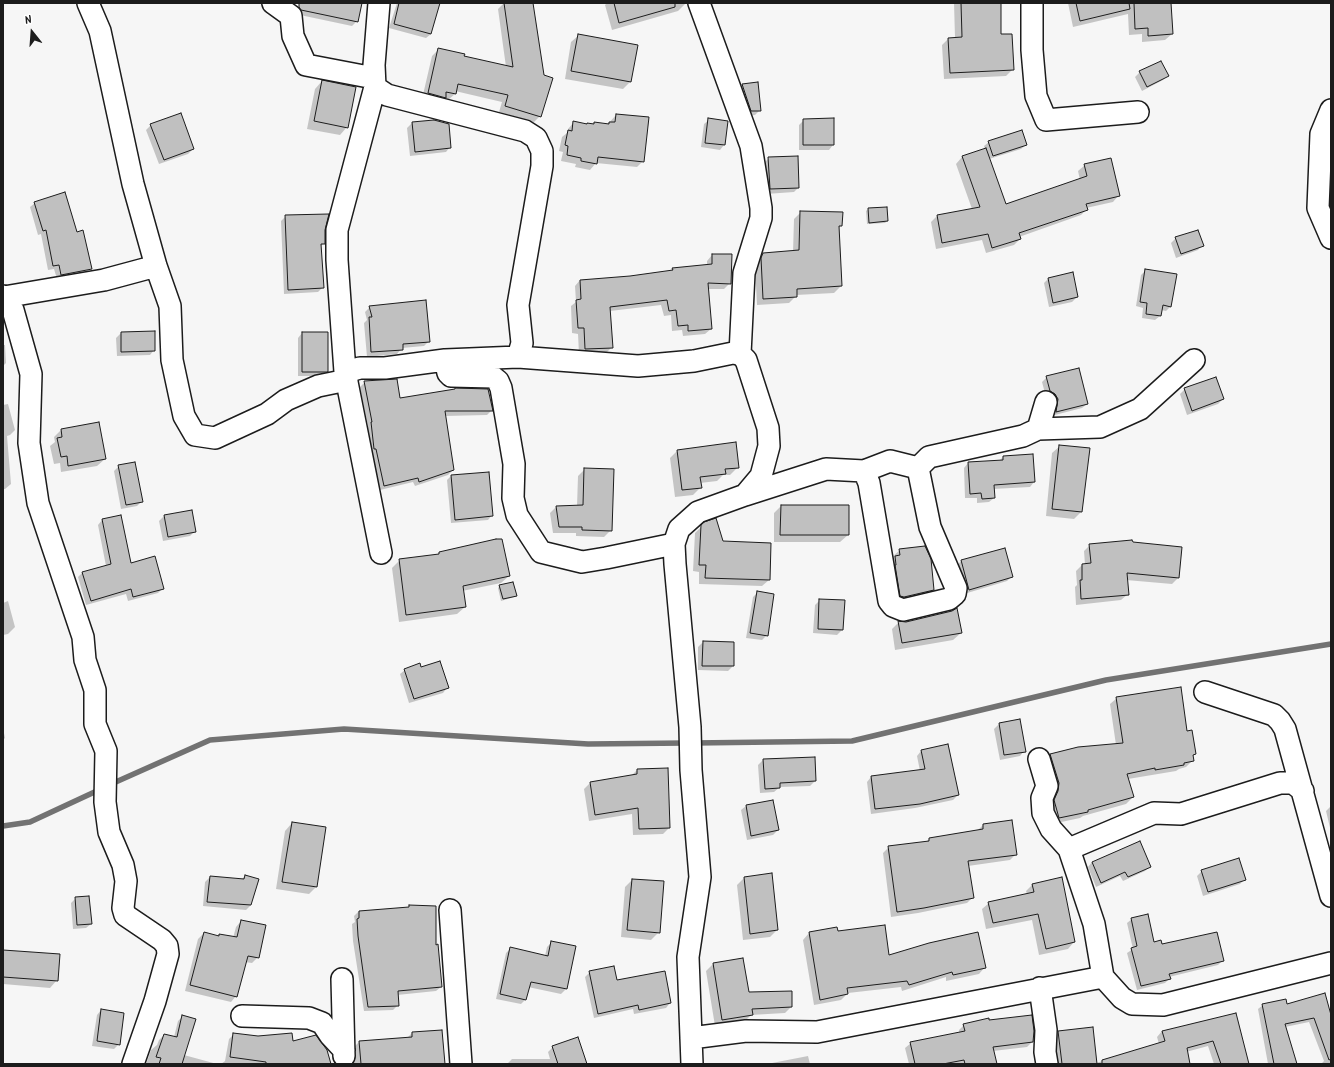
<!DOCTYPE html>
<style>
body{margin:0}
#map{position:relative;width:1334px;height:1067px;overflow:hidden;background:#f6f6f6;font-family:Kalam,sans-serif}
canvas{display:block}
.frame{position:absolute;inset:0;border:4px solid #1c1c1c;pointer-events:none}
.north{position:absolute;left:12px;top:12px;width:40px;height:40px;-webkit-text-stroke:3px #fff;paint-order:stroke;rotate:343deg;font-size:11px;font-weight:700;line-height:16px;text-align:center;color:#1c1c1c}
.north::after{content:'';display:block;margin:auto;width:14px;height:18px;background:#1c1c1c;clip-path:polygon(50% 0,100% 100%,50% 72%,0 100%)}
</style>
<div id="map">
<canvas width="1334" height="1067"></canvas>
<div class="frame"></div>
<div class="north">N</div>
</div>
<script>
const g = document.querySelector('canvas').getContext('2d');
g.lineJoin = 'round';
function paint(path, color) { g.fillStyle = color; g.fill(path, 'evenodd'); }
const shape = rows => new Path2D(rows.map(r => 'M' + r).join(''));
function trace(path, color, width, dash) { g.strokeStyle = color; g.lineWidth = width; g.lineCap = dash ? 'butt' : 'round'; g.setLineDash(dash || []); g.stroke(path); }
paint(shape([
 [303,3,361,3,357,21,352,26,300,15],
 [397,3,431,3,431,34,426,38,389,28],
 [504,3,532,3,540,116,534,122,499,112,502,102,455,91,455,94,448,100,422,99,432,56,439,49,463,57,506,67,498,9],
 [607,3,685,3,685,4,678,11,612,30,605,5],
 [954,3,1000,3,1001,36,1013,69,1006,76,944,79,942,45,948,39,955,38],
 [1068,3,1170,3,1172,34,1165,40,1142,42,1142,34,1129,35,1128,14,1073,27],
 [579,35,637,45,630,82,623,89,565,79,571,42],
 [1161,62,1168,75,1163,80,1142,91,1135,77,1140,72],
 [322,81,347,127,340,135,307,129,315,89],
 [743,85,760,110,755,115,747,116,738,90],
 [616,115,643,161,637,167,596,163,590,170,575,167,576,164,561,161,563,152,559,151,562,137,567,133,568,129,574,122,593,125,595,123,607,125],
 [709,120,724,145,720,150,701,147,704,124],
 [804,120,833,145,829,150,799,150,799,125],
 [434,121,450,147,446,152,410,156,407,128,412,123],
 [151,125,193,149,188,154,159,164,146,130],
 [989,142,1026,145,1021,149,989,159,1006,205,1080,180,1078,171,1085,165,1119,195,1113,202,1086,208,1087,209,1081,215,1019,237,1020,239,1014,245,986,253,982,240,936,249,931,222,937,216,972,209,956,164,962,157,985,149,984,146],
 [769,158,798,188,794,192,766,194,764,163],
 [35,203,76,233,91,268,86,273,57,279,54,269,48,270,41,234,38,235,30,207],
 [886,208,887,221,885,223,867,224,866,211,868,209],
 [801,212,841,225,839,228,841,286,834,293,796,295,796,296,789,303,757,305,755,266,756,261,763,254,793,252,794,219],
 [286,216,324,230,324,243,320,247,323,287,318,292,284,294,281,221],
 [1176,238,1202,245,1198,250,1176,258,1171,243],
 [712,255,730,283,724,289,708,289,711,329,705,334,683,336,682,330,672,331,671,315,664,316,661,305,610,311,612,347,606,353,579,354,578,334,572,333,571,306,576,302,575,286,580,280,630,277,670,271,673,268,707,265,707,261],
 [1146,270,1171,306,1166,311,1161,310,1160,316,1155,320,1142,318,1143,308,1136,306,1141,275],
 [1048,279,1077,297,1072,302,1049,307,1044,283],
 [370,307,429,341,424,346,402,348,397,354,367,357,364,323,367,320,365,312],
 [121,333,154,350,150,355,117,356,116,338],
 [302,333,327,371,322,376,298,376,298,338],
 [3,345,5,345,6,363,3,366],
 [1047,377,1087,404,1082,408,1051,416,1042,382],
 [365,382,400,399,492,410,487,415,445,416,453,470,448,475,415,486,413,482,380,490,367,427,368,426,360,387],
 [1185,389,1223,399,1218,404,1187,415,1180,394],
 [8,404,15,430,10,435,7,436,11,484,5,489,3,489,3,405],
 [61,430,105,459,97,466,61,472,60,463,54,464,50,446,55,442,54,437],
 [1060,446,1088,448,1081,512,1074,519,1046,516,1052,453],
 [677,451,738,467,730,475,723,475,717,481,700,483,701,487,693,495,675,497,670,458],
 [1003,457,1034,482,1030,487,993,489,994,498,989,502,977,503,977,498,965,498,964,468,968,463,999,461],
 [119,466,142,501,137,506,121,509,114,471],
 [585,469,611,530,604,537,576,536,576,533,553,533,550,513,556,507,577,506,578,476],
 [451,476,492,515,488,520,451,523,447,480],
 [781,506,848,506,848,535,840,542,774,542,774,513],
 [164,516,195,531,190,536,163,541,159,521],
 [102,520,130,564,163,588,158,593,128,601,126,594,86,605,78,577,83,572,106,566,98,525],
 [705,523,723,542,769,580,762,586,699,584,699,572,693,571,695,533],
 [1090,545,1178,578,1172,584,1126,580,1128,594,1121,600,1076,605,1075,587,1077,585,1076,571,1082,565,1085,565,1084,551],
 [1004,549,1012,576,1007,581,964,594,957,566,961,561],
 [900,550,933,590,925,597,896,604,888,564,893,560,892,557],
 [439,553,509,576,501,583,462,591,465,607,457,614,399,622,392,568,400,560,436,556],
 [500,586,516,595,514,597,501,601,498,588],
 [758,592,767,635,762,640,746,638,753,597],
 [820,600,842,630,837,635,813,633,815,605],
 [8,601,15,627,8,634,3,635,3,603],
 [899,622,961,633,953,640,895,650,892,629],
 [703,642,733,643,733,666,728,671,698,670,698,647],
 [421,668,447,688,443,693,409,703,400,674,405,670],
 [1117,698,1187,732,1195,754,1192,757,1193,760,1186,767,1179,769,1176,771,1128,779,1133,797,1126,804,1083,816,1080,818,1052,824,1043,762,1050,755,1078,748,1116,745,1110,704],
 [1019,720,1024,751,1020,756,1000,760,994,729,999,724],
 [3,728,5,738,3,740],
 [921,751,958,795,953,800,915,808,871,814,867,782,871,777,920,771,917,756],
 [814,759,815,781,810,786,780,787,774,792,760,793,758,765,763,760],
 [637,770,669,828,663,834,633,835,632,814,589,821,584,789,590,783,631,776],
 [746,806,778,830,773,835,747,840,741,810],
 [1331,806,1331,832,1326,811],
 [292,823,316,887,309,894,276,889,285,831],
 [983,825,1016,854,1010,860,968,866,973,897,967,903,918,913,891,917,883,853,889,847,926,842,929,839,977,831],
 [1092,862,1150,867,1145,871,1123,881,1120,876,1096,887,1088,867],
 [1202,871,1245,879,1240,884,1203,896,1197,876],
 [771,874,777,930,770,937,743,940,737,885,744,878],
 [245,876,251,905,246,910,203,906,205,882,210,877,241,880],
 [632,880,659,932,651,940,621,937,625,887],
 [1033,884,1074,942,1068,949,1039,955,1032,920,986,929,982,909,989,903,1027,894,1026,891],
 [76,898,91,924,86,928,73,929,71,903],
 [410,906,435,946,441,987,436,991,397,995,398,1005,393,1010,364,1011,353,941,352,924,355,922,354,916,359,911,408,908],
 [1132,919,1153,943,1222,961,1218,965,1169,977,1169,979,1165,983,1137,990,1127,953,1133,949,1127,923],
 [241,921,258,957,252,963,245,962,236,996,231,1002,185,991,198,939,204,933,218,937,233,938,236,927],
 [836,929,837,933,888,956,985,967,979,974,946,981,946,977,902,991,901,987,848,993,841,1000,814,1005,803,940,809,933],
 [551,943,574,947,566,989,561,994,528,987,525,1000,521,1004,496,999,506,953,511,948,545,956,547,947],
 [3,951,57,980,50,988,3,984],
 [743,959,748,993,791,1007,785,1013,751,1015,745,1021,715,1026,706,971,713,964],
 [590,972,616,981,664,972,670,1003,666,1008,634,1014,633,1009,594,1018,585,977],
 [1263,1005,1286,1005,1331,1014,1331,1064,1321,1064,1324,1061,1309,1022,1285,1027,1296,1064,1268,1064,1258,1009],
 [101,1010,119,1044,114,1049,92,1046,97,1015],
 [1235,1014,1248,1064,1214,1064,1208,1046,1186,1052,1189,1064,1056,1064,1053,1038,1059,1032,1096,1063,1159,1044,1157,1037,1162,1031],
 [183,1016,184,1055,217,1064,146,1064,151,1050,157,1045,159,1040,164,1035,174,1037,178,1021],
 [988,1021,1032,1042,1027,1047,993,1051,996,1064,909,1064,905,1048,911,1043,959,1033,959,1030,964,1025],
 [412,1033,444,1064,353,1064,352,1049,359,1042,407,1038],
 [234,1034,292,1042,330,1064,221,1064,225,1061,229,1039],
 [553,1047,586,1064,507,1064,512,1059,550,1059,548,1052],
 [808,1056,810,1064,771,1064,772,1063]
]), '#0003');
trace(shape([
 [694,743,852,741,1106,680,1331,644],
 [109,785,210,740,344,729,588,744,686,743],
 [3,826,30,822,101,789]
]), '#727272', 5.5);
const building = shape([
 [299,3,362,3,358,22,301,10,299,7,299,3],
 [399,3,440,3,431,34,394,24,399,3],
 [504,3,533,3,544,75,553,78,541,117,505,106,508,95,458,84,456,94,446,92,446,98,428,93,438,48,465,54,464,56,513,67,504,3],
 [614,3,675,3,675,7,619,23,614,3],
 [961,3,1001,3,1001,34,1012,34,1014,70,950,73,948,38,962,37,961,3],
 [1076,3,1129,3,1130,9,1080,21,1076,3],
 [1134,3,1171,3,1173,34,1148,36,1148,28,1135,29,1134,3],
 [578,34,638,45,631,82,571,71,578,34],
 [1161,61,1169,76,1147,87,1139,71,1161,61],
 [322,80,356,87,348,128,314,121,322,80],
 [758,82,761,111,751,111,742,84,758,82],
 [181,113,194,149,164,160,150,124,181,113],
 [616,114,649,117,644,162,598,157,597,164,581,161,581,158,567,155,568,146,565,145,568,130,572,131,573,121,587,124,587,123,594,124,594,122,609,124,609,122,615,122,616,114],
 [708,118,728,121,725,145,705,143,708,118],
 [834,118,834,145,803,145,803,119,834,118],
 [434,120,449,124,451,148,415,152,412,122,434,120],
 [1022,130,1027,145,993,156,988,141,1022,130],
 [986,148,1006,204,1087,176,1084,164,1111,158,1120,196,1086,204,1088,210,1019,233,1021,239,992,248,988,234,942,243,937,215,980,207,962,156,986,148],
 [798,156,799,188,770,189,768,157,798,156],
 [65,192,77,232,83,230,92,269,61,275,59,265,53,266,46,230,43,231,34,202,65,192],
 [887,207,888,221,869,223,868,208,887,207],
 [800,211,843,212,842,226,839,226,842,286,797,289,797,297,763,299,761,258,763,253,799,250,800,211],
 [329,214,325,230,325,244,321,244,324,288,288,290,285,215,329,214],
 [1198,230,1204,246,1181,254,1175,237,1198,230],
 [712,254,732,254,731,284,708,283,712,329,688,331,688,325,678,326,676,310,669,311,667,300,610,307,613,348,585,349,584,328,578,328,576,300,581,299,580,280,630,276,673,270,672,268,712,264,712,254],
 [1145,269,1177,274,1171,307,1163,305,1161,316,1146,314,1147,303,1140,302,1145,269],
 [1073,272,1078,297,1053,303,1048,278,1073,272],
 [426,300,430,342,403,344,403,350,371,352,369,317,372,317,369,306,426,300],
 [155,331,155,351,121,352,121,332,155,331],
 [302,332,328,332,328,372,302,372,302,332],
 [1079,368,1088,404,1056,412,1058,399,1055,394,1050,391,1046,376,1079,368],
 [1216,377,1224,399,1192,411,1184,388,1216,377],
 [397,379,400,398,455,389,455,388,488,389,493,411,445,411,454,470,419,482,418,478,384,486,376,449,374,449,371,422,372,422,364,381,397,379],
 [99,422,106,459,68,466,67,456,61,457,57,438,62,437,61,429,99,422],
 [736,442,739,468,725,469,726,474,700,477,702,488,682,490,677,450,736,442],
 [1059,445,1090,448,1082,512,1052,509,1059,445],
 [1033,454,1035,482,994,485,995,498,982,499,981,493,970,494,968,462,1003,460,1003,456,1033,454],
 [135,462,143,502,126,505,118,465,135,462],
 [584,468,614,469,612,531,582,530,582,527,559,527,556,506,583,505,584,468],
 [489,472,493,516,455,520,451,475,489,472],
 [781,505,849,505,849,535,780,535,781,505],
 [192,510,196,532,168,537,164,515,192,510],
 [121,515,131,563,155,556,164,589,133,597,131,589,91,601,82,572,111,564,102,519,121,515],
 [716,518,723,541,771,543,770,580,705,578,706,565,699,565,701,525,704,522,716,518],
 [496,539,502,539,510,576,463,586,466,607,406,615,399,559,439,554,439,552,496,539],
 [1132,540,1133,542,1182,547,1179,578,1127,573,1129,595,1081,599,1080,580,1082,580,1082,564,1091,563,1089,544,1132,540],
 [925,546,931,559,934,590,904,597,900,596,895,565,896,565,895,556,900,555,899,549,925,546],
 [1005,548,1013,577,969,590,961,560,1005,548],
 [513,582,517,596,503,599,499,585,513,582],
 [757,591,774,594,768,636,750,633,757,591],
 [819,599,845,600,843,630,818,629,819,599],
 [957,608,962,633,902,643,898,621,906,622,952,611,957,608],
 [703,641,734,642,734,666,702,666,703,641],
 [440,661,449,688,414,699,404,669,420,663,421,667,440,661],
 [1181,687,1187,731,1192,730,1196,754,1193,755,1194,761,1184,763,1184,765,1155,770,1155,768,1127,774,1134,797,1088,810,1088,812,1059,818,1054,800,1058,791,1059,783,1050,754,1078,747,1123,743,1116,697,1181,687],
 [1020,719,1026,752,1004,755,999,723,1020,719],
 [948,744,959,795,920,804,875,809,871,776,925,769,921,750,948,744],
 [815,757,816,781,780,783,780,788,765,789,763,759,815,757],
 [668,768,670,828,639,829,638,808,595,815,590,782,637,774,637,769,668,768],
 [773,800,779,830,751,836,746,805,773,800],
 [1012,820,1017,855,968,861,974,898,924,908,897,912,888,846,929,841,929,838,983,829,983,824,1012,820],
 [292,822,326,827,317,887,282,882,292,822],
 [1140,841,1151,867,1128,877,1125,872,1101,883,1092,862,1140,841],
 [1239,858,1246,880,1208,892,1201,870,1239,858],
 [772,873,778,930,750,934,744,877,772,873],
 [245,875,259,879,251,905,207,902,210,876,244,879,245,875],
 [1062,877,1075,942,1046,949,1038,914,993,923,988,902,1034,892,1032,884,1062,877],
 [632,879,664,881,660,933,627,930,632,879],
 [89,896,92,924,77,925,75,897,89,896],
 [409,905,436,906,436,945,438,944,442,987,398,991,399,1006,368,1007,358,936,357,919,359,918,359,911,409,907,409,905],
 [1148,914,1154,942,1161,940,1162,944,1217,932,1224,961,1169,974,1171,979,1141,986,1131,948,1137,946,1131,918,1148,914],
 [241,920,266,925,259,958,248,956,237,997,190,985,204,932,219,936,219,934,237,937,241,920],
 [885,925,889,955,929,943,978,932,986,968,953,975,952,972,909,985,907,981,847,988,848,994,820,1000,809,932,837,927,838,931,885,925],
 [551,941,576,946,567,989,531,982,526,1000,500,994,510,947,548,956,551,941],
 [3,950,60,954,58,981,3,977,3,950],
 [743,958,749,992,792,991,792,1007,752,1009,753,1015,722,1020,713,963,743,958],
 [614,966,617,980,665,971,671,1003,639,1010,638,1005,598,1014,589,971,614,966],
 [1325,993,1331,1015,1331,1059,1329,1060,1314,1018,1285,1024,1297,1064,1274,1064,1262,1004,1286,999,1287,1004,1325,993],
 [101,1009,124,1013,120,1045,97,1041,101,1009],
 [1236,1013,1249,1064,1221,1064,1213,1041,1187,1048,1190,1064,1102,1064,1102,1060,1165,1041,1162,1031,1236,1013],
 [182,1015,196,1019,182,1064,159,1064,161,1058,156,1057,164,1034,177,1037,182,1015],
 [1032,1015,1034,1031,1033,1042,993,1047,997,1064,965,1064,964,1060,943,1064,915,1064,910,1042,965,1031,963,1024,989,1018,989,1020,1032,1015],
 [1093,1027,1097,1064,1062,1064,1058,1031,1093,1027],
 [442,1030,445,1064,361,1064,359,1041,412,1037,412,1032,442,1030],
 [233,1033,258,1036,292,1033,293,1041,316,1035,327,1050,331,1064,266,1064,266,1062,230,1057,233,1033],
 [578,1037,587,1064,558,1064,552,1046,578,1037]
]);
paint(building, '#c0c0c0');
trace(building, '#1c1c1c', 1);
const street = shape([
 [88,3,100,31,133,184,156,266,170,306,172,360,184,416,195,435,215,438,267,414,286,400,318,386,347,380],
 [273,3,291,16,293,36,306,65,374,78],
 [379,3,374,65,375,87,387,95,525,131,536,138,542,151,542,166,518,305,522,343,518,357],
 [699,3,751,146,761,208,761,218,744,273,740,354],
 [1032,3,1032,50,1036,96,1046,120,1138,112],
 [375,87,337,230,337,260,345,372,360,368,385,368,445,360,518,357,638,366,694,361,733,353,740,354,746,360,768,428,769,446,761,476,745,495],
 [1331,110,1321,134,1318,208,1331,238],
 [3,296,13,310,31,374,29,443,38,503,83,637,85,660,95,690,95,724,106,751,105,802,109,832,123,865,126,881,123,908,125,915,162,940,167,946,168,954,155,1001,133,1064],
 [4,297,104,280,156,266],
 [445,360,448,373,451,376,493,377,498,381,501,388,514,464,513,498,517,515,541,552,582,562,606,558,674,544],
 [345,372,381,553],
 [1038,429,1100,427,1140,409,1194,360],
 [918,468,929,457,1023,436,1038,429,1046,402],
 [864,471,869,483,889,601,893,606,903,610,949,599,955,594,956,588,930,527,918,468],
 [1205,692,1274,715,1280,721,1285,729,1331,896],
 [1039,759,1047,786,1042,798,1043,813,1051,829,1069,849,1094,924,1103,977,1122,998,1132,1004,1163,1005,1331,963],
 [1069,849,1154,813,1181,814,1280,783,1293,783,1303,791],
 [450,910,461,1064],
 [342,979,344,1056],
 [1040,988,1046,1030,1045,1052,1047,1064],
 [242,1016,309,1018,322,1023,330,1035,344,1050],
 [691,1038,746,1031,817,1032,1103,977],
 [692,1064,688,957,700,877,691,770,690,727,675,564,674,544,679,529,698,512,745,495,826,469,864,471,890,461,918,468]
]);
trace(street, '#1c1c1c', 24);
trace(street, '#fff', 21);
</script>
